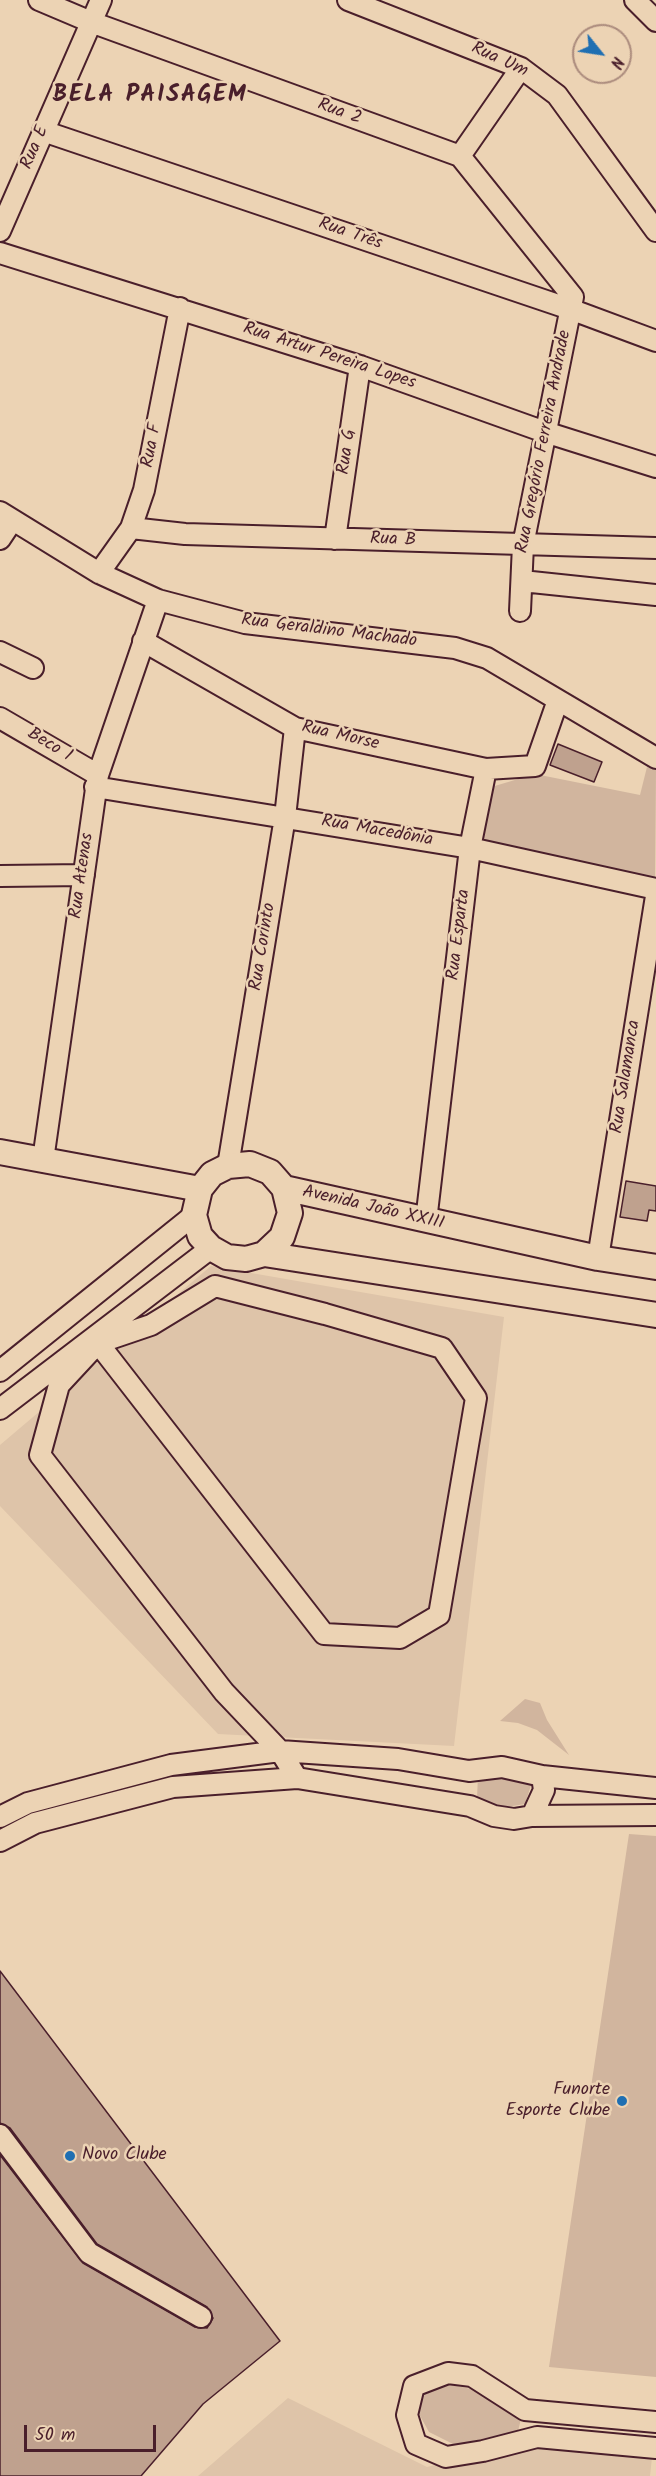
<!DOCTYPE html>
<meta charset="utf-8">
<style>
body{margin:0}
#map{position:relative;width:656px;height:2476px;overflow:hidden;background:#ecd3b4;font-family:Kalam,sans-serif}
canvas{display:block}
.north{position:absolute;left:572px;top:24px;width:60px;height:60px;box-sizing:border-box;background:#ecd3b4;border:2px solid #ab8b7d;border-radius:50%;rotate:120deg;font-size:16px;font-weight:700;line-height:24px;text-align:center;color:#4a1f2b}
.north::after{content:'';display:block;margin:auto;width:21px;height:27px;background:#1f6fb2;clip-path:polygon(50% 0,100% 100%,50% 72%,0 100%)}
.scale{position:absolute;left:24px;top:2425px;width:132px;height:27px;box-sizing:border-box;border:3px solid #4a1f2b;border-top:0;padding-left:8px;font-size:18px;line-height:21px;white-space:nowrap;color:#4a1f2b;-webkit-text-stroke:4px #ecd3b4;paint-order:stroke}
</style>
<div id="map">
<canvas width="656" height="2476"></canvas>
<div class="north">N</div>
<div class="scale">50 m</div>
</div>
<script>
const g = document.querySelector('canvas').getContext('2d');
g.lineJoin = 'round';
function paint(path, color) { g.fillStyle = color; g.fill(path, 'evenodd'); }
const shape = rows => new Path2D(rows.map(r => 'M' + r).join(''));
function trace(path, color, width, dash) { g.strokeStyle = color; g.lineWidth = width; g.lineCap = dash ? 'butt' : 'round'; g.setLineDash(dash || []); g.stroke(path); }
function drawText(font, color, halo, rows, align = 'center') {
  g.font = font + ' Kalam,sans-serif'; g.lineWidth = 5; g.setLineDash([]); g.textBaseline = 'middle'; g.strokeStyle = halo; g.fillStyle = color; for (const [text, x, y, turn = 0] of rows) {
    g.save(); g.translate(x, y); g.rotate((+turn || 0) * Math.PI / 180); g.textAlign = isNaN(turn) ? turn : align; if (halo) g.strokeText(text, 0, 0); g.fillText(text, 0, 0); g.restore();
  }
}
paint(shape([
 [211,1266,504,1317,454,1746,218,1734,0,1506,0,1445],
 [288,2398,427,2467,534,2440,653,2448,650,2476,198,2476]
]), '#dec4a9');
paint(shape([
 [647,767,656,770,655,881,476,845,488,788,535,774,640,795],
 [525,1699,540,1703,547,1720,569,1755,537,1730,518,1723,500,1721],
 [504,1771,533,1779,525,1804,500,1808,477,1798,478,1776],
 [629,1834,656,1836,656,2377,549,2367],
 [448,2384,471,2389,521,2419,518,2431,455,2445,429,2432,419,2414,424,2392]
]), '#d1b59e');
const building = shape([
 [558,744,602,762,594,782,550,765,558,744],
 [626,1181,656,1186,656,1211,649,1210,647,1221,620,1217,626,1181],
 [0,1971,280,2341,203,2404,141,2476,0,2476,0,2155,83,2263,195,2327,207,2328,213,2318,207,2307,97,2244,10,2128,0,2123,0,1971]
]);
paint(building, '#bfa18e');
trace(building, '#4a1f2b', 1.5);
const minor = shape([
 [39,0,91,22,460,156,573,297,523,545,520,611],
 [348,0,521,68,557,95,656,231],
 [635,0,656,21],
 [43,131,570,309,656,341],
 [460,156,521,68],
 [0,231,101,0],
 [0,253,360,366,545,432,656,467],
 [0,512,99,573,158,600,245,623,455,648,487,658,656,758],
 [131,528,185,534,656,548],
 [0,539,12,521],
 [335,539,360,366],
 [99,573,131,528,144,490,180,308],
 [522,581,656,595],
 [143,641,295,728,486,769],
 [0,652,33,668],
 [0,718,98,775],
 [95,787,470,848,656,889],
 [0,876,84,875],
 [43,1160,98,775,158,600],
 [228,1166,285,817,295,728],
 [426,1221,470,848,486,769,535,766,558,700],
 [598,1258,656,896],
 [98,1343,324,1634,400,1638,439,1615,476,1398,442,1348,325,1314,215,1286,151,1325,98,1343,59,1385,40,1455,224,1692,280,1751,297,1778],
 [0,1371,194,1215],
 [0,1409,211,1248],
 [532,1816,544,1790,542,1776],
 [0,1817,28,1803,171,1765,280,1751,398,1759,469,1771,502,1767,542,1776,656,1788],
 [0,1841,35,1823,173,1787,297,1778,470,1806,494,1816,514,1819,532,1816,656,1815],
 [0,2135,89,2253,201,2317],
 [656,2422,525,2410,472,2376,448,2373,414,2386,407,2415,416,2444,446,2457,483,2451,537,2437,656,2448]
]);
const major = shape([
 [0,1152,200,1189],
 [284,1188,290,1213,282,1237,264,1254,246,1259,227,1257,211,1248,200,1236,194,1215,200,1189,212,1174,228,1166,250,1164,270,1172,284,1188,598,1258,656,1267],
 [264,1254,656,1315]
]);
trace(minor, '#4a1f2b', 24);
trace(major, '#4a1f2b', 28);
trace(minor, '#ecd3b4', 20);
trace(major, '#ecd3b4', 24);
for (const [x, y, r, color] of [
 [622,2101,6,"#1f6fb2"],
 [70,2156,6,"#1f6fb2"]
]) { const dot = new Path2D(); dot.arc(x, y, r, 0, 2 * Math.PI); g.fillStyle = color; g.fill(dot); trace(dot, '#ecd3b4', 2); }
drawText('18px', '#4a1f2b', '#ecd3b4', [
 ["Rua Um",499,61,25],
 ["Rua 2",339,113,20],
 ["Rua E",36,148,-67],
 ["Rua Três",350,235,19],
 ["Rua Artur Pereira Lopes",329,357,18],
 ["Rua Gregório Ferreira Andrade",545,442,-79],
 ["Rua F",153,446,-79],
 ["Rua G",348,452,-82],
 ["Rua B",393,541,2],
 ["Rua Geraldino Machado",329,632,7],
 ["Rua Morse",340,737,13],
 ["Beco 1",49,746,31],
 ["Rua Macedônia",377,832,10],
 ["Rua Atenas",83,876,-82],
 ["Rua Esparta",460,935,-83],
 ["Rua Corinto",264,947,-81],
 ["Rua Salamanca",627,1077,-81],
 ["Avenida João XXIII",373,1209,13]
]);
drawText('18px', '#4a1f2b', '#ecd3b4', [
 ["Funorte",610,2091],
 ["Esporte Clube",610,2112],
 ["Novo Clube",82,2156,"left"]
], 'right');
g.letterSpacing = '1.5px';
drawText('bold 24px', '#4a1f2b', '#ecd3b4', [
 ["BELA PAISAGEM",150,97]
]);
g.letterSpacing = '0px';
</script>
